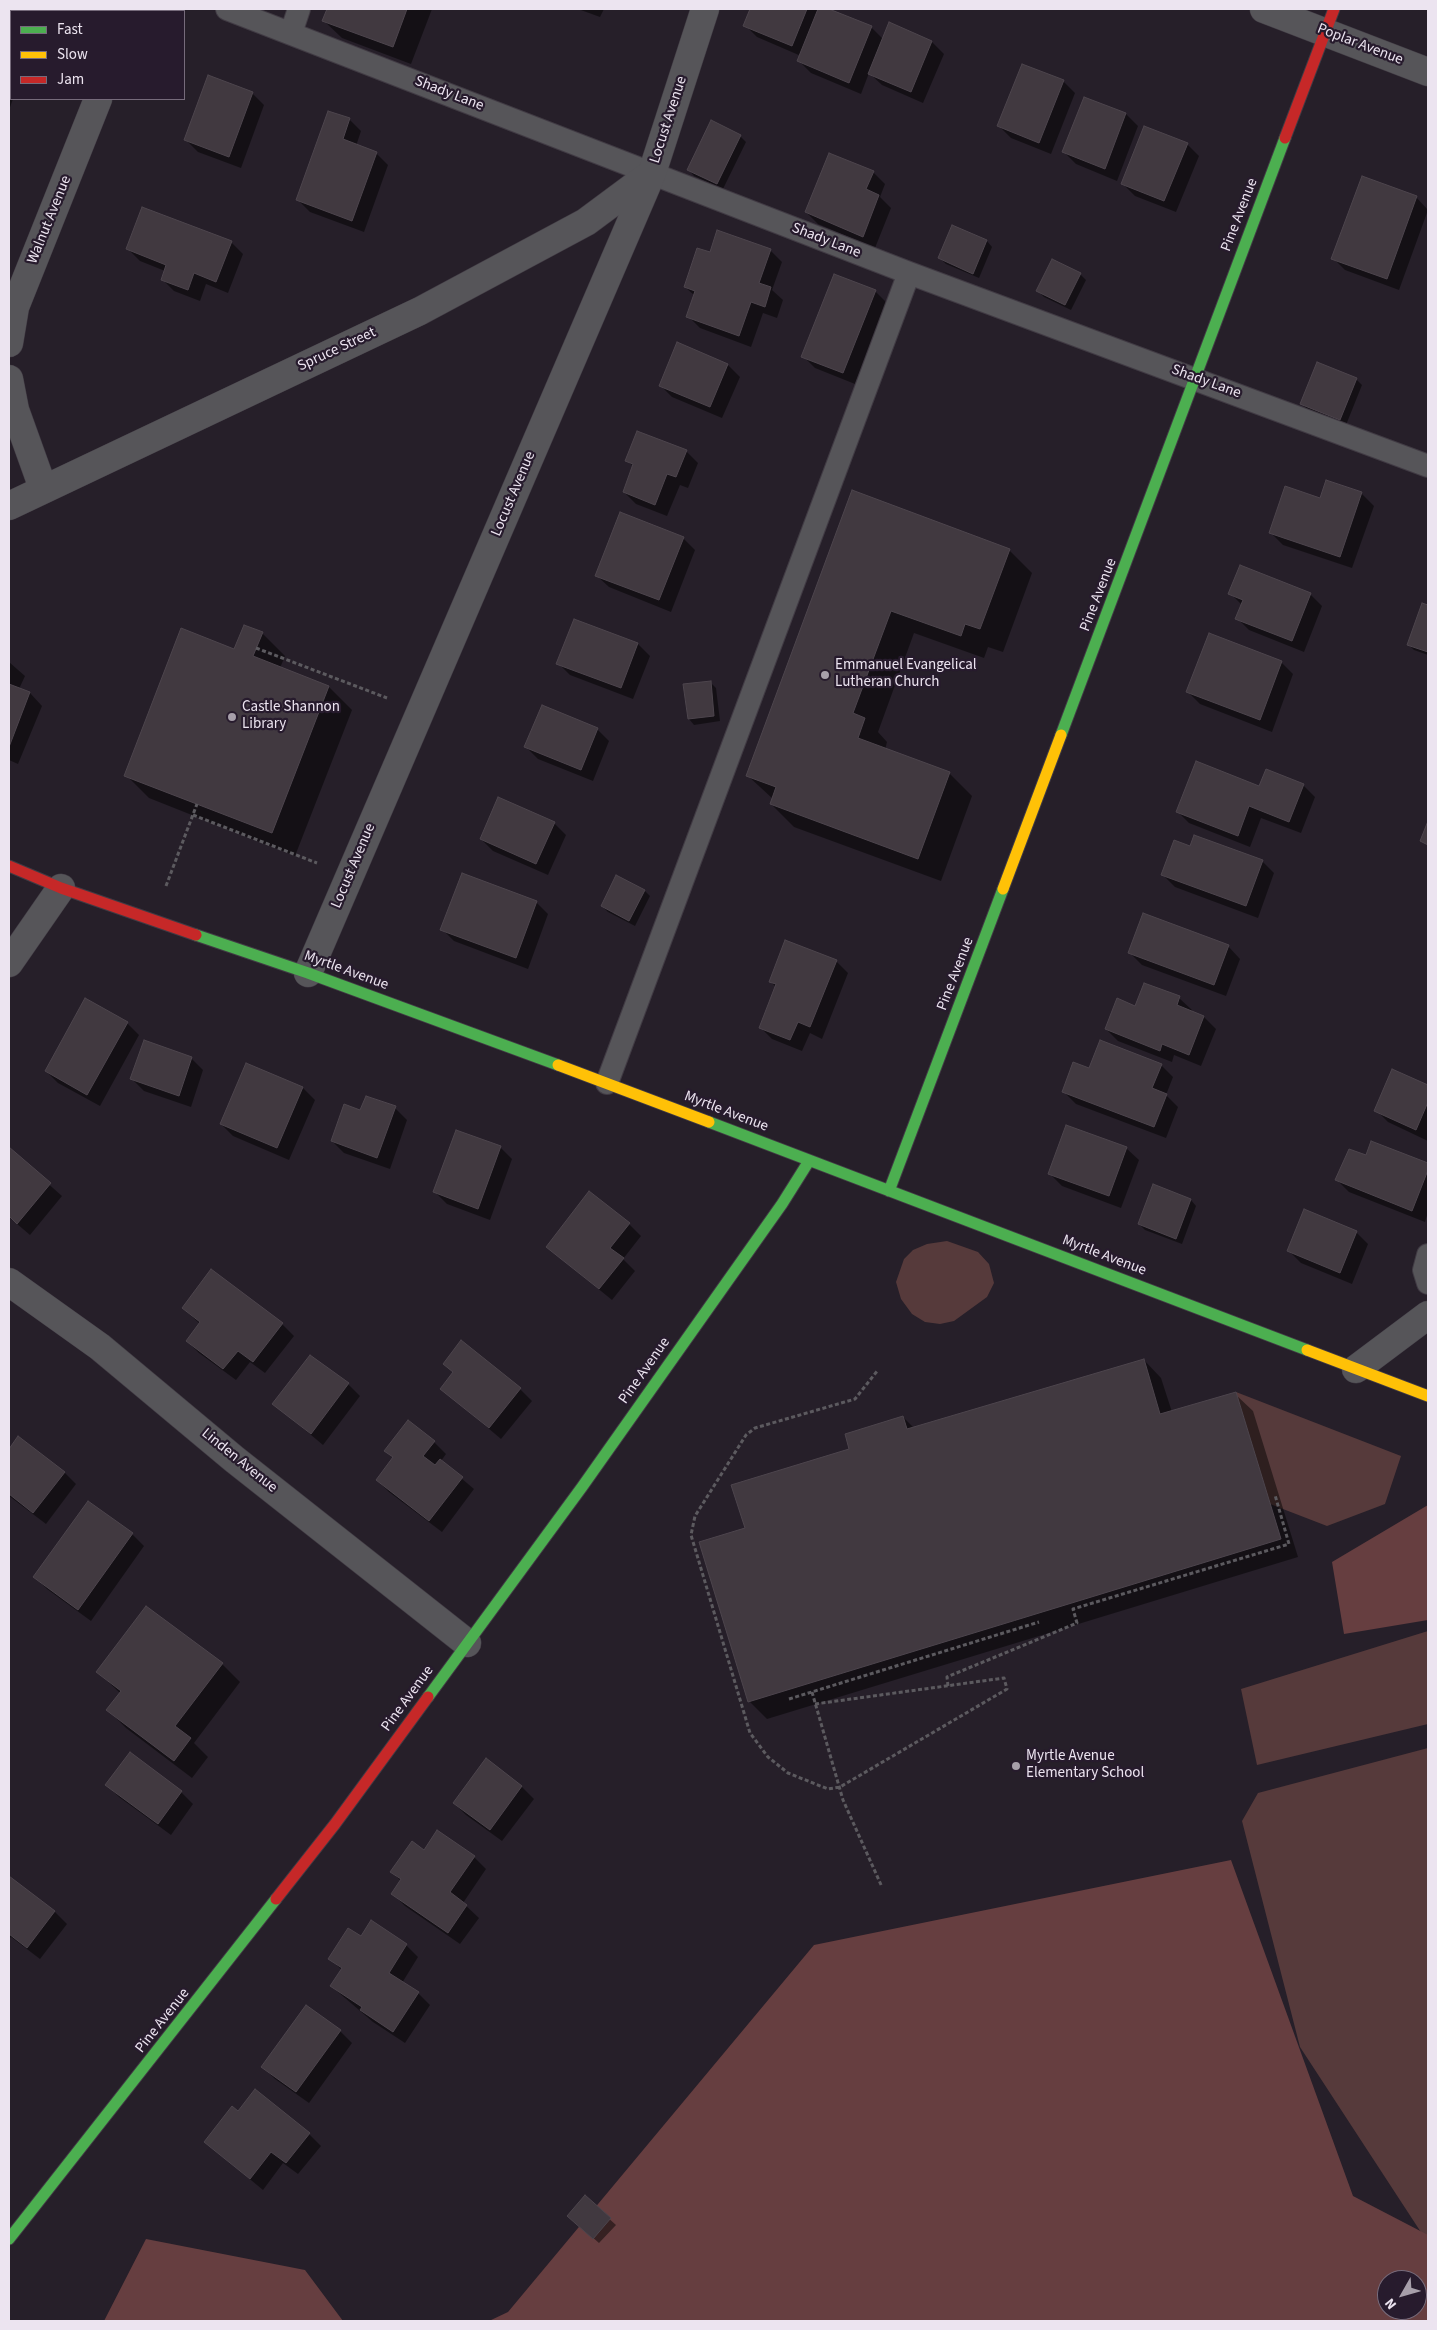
<!DOCTYPE html>
<style>
body{margin:0}
#map{position:relative;width:1437px;height:2330px;overflow:hidden;background:#261f29;font-family:"Source Sans 3",sans-serif}
canvas{display:block}
.frame{position:absolute;inset:0;border:10px solid #ece4f0;pointer-events:none}
.legend{position:absolute;left:10px;top:10px;width:175px;height:90px;box-sizing:border-box;background:#271b2d;border:1px solid #766b7b;margin:0;padding:6px 9px;list-style:none;font-size:15px;color:#ece4f0}
.legend li{display:flex;align-items:center;gap:10px;height:25px}
.legend b{width:25px;border:1px solid #766b7b}
.north{position:absolute;left:1377px;top:2270px;width:50px;height:50px;box-sizing:border-box;background:#271b2d;border:1px solid #766b7b;border-radius:50%;rotate:232deg;font-size:14px;font-weight:700;line-height:20px;text-align:center;color:#ece4f0}
.north::after{content:'';display:block;margin:auto;width:18px;height:22px;background:#a79faa;clip-path:polygon(50% 0,100% 100%,50% 72%,0 100%)}
</style>
<div id="map">
<canvas width="1437" height="2330"></canvas>
<div class="frame"></div>
<ul class="legend">
<li><b style="height:6px;background:#4caf50"></b>Fast</li>
<li><b style="height:6px;background:#ffc107"></b>Slow</li>
<li><b style="height:6px;background:#c62828"></b>Jam</li>
</ul>
<div class="north">N</div>
</div>
<script>
const g = document.querySelector('canvas').getContext('2d');
g.lineJoin = 'round';
function paint(path, color) { g.fillStyle = color; g.fill(path, 'evenodd'); }
const shape = rows => new Path2D(rows.map(r => 'M' + r).join(''));
function trace(path, color, width, dash) { g.strokeStyle = color; g.lineWidth = width; g.lineCap = dash ? 'butt' : 'round'; g.setLineDash(dash || []); g.stroke(path); }
function drawText(font, color, halo, rows, align = 'center') {
  g.font = font + ' "Source Sans 3",sans-serif'; g.lineWidth = 4.5; g.setLineDash([]); g.textBaseline = 'middle'; g.strokeStyle = halo; g.fillStyle = color; for (const [text, x, y, turn = 0] of rows) {
    g.save(); g.translate(x, y); g.rotate((+turn || 0) * Math.PI / 180); g.textAlign = isNaN(turn) ? turn : align; if (halo) g.strokeText(text, 0, 0); g.fillText(text, 0, 0); g.restore();
  }
}
paint(shape([
 [947,1241,978,1252,989,1264,994,1283,987,1297,954,1321,940,1324,925,1322,912,1314,901,1299,896,1282,904,1259,913,1250,927,1244],
 [1236,1392,1401,1456,1385,1504,1327,1526,1270,1504],
 [1428,1631,1428,1724,1257,1765,1241,1689],
 [1428,1748,1428,2243,1300,2047,1242,1821,1258,1793]
]), '#563a3b');
paint(shape([
 [1428,1505,1428,1620,1344,1634,1332,1562],
 [1231,1860,1353,2196,1428,2235,1428,2321,489,2321,508,2312,814,1945],
 [1387,2280,1417,2280,1417,2310,1387,2310],
 [146,2239,305,2270,343,2321,104,2321]
]), '#663e40');
paint(shape([
 [328,9,432,9,411,64,342,38,324,21],
 [578,9,604,9,600,17],
 [751,9,826,9,871,27,884,40,890,24,932,42,944,54,923,103,882,85,869,73,861,94,811,73,799,61,801,56,757,37,745,25],
 [9,76,11,78,11,99,13,99,9,110],
 [1063,81,1075,93,1051,154,1011,138,999,126],
 [252,93,264,105,241,168,198,152,186,140],
 [1084,98,1126,114,1138,126,1117,181,1076,164,1064,152],
 [349,119,361,131,356,146,376,153,388,165,364,232,310,212,298,200],
 [740,136,746,142,723,189,694,176,689,170],
 [1187,144,1199,156,1176,212,1135,196,1123,184],
 [873,172,885,184,880,197,891,208,875,248,818,224,806,212],
 [1416,197,1428,210,1399,290,1345,270,1333,258],
 [953,227,987,241,992,247,979,278,946,264,940,258],
 [231,242,243,254,228,293,206,284,200,301,174,291,162,279,165,271,140,261,128,249],
 [770,250,782,262,772,290,783,300,777,318,763,313,751,347,700,328,688,316,695,296,685,287,710,254],
 [1080,274,1086,280,1071,310,1044,297,1038,291],
 [875,291,887,303,855,384,815,368,803,356],
 [728,365,740,377,722,418,672,397,660,385],
 [1356,379,1362,385,1346,425,1308,410,1302,404],
 [686,451,698,463,688,488,680,485,667,516,636,504,624,492,634,467,627,460],
 [1326,482,1362,494,1374,506,1352,568,1283,545,1271,533,1320,500],
 [853,491,1009,550,1032,573,1003,652,988,647,984,658,914,633,878,732,887,742,885,750,949,773,972,796,941,881,794,827,771,804,773,799,747,775],
 [683,538,695,550,671,612,609,587,596,575],
 [1230,593,1310,594,1322,606,1304,652,1249,630,1237,618,1242,605],
 [1423,605,1428,606,1428,655,1414,650,1408,644],
 [262,633,285,656,280,668,329,687,352,710,295,856,149,798,126,775],
 [638,644,650,656,633,699,570,675,558,663],
 [9,662,25,676,19,689,30,693,42,706,18,764,9,760],
 [1281,662,1293,674,1272,732,1200,704,1188,692],
 [710,682,716,688,720,721,694,725,689,719],
 [597,729,609,741,593,781,538,759,526,747],
 [1303,785,1315,797,1301,833,1261,818,1250,847,1189,823,1177,811,1260,787],
 [554,823,566,835,548,875,493,851,481,839],
 [1190,847,1262,861,1274,873,1258,918,1175,887,1163,875],
 [617,877,645,891,650,896,635,926,608,912,602,906],
 [536,902,548,914,528,969,454,941,442,929],
 [1228,946,1240,959,1226,996,1142,965,1130,953],
 [836,961,848,973,822,1039,810,1033,802,1051,772,1039,760,1027,776,987,770,981],
 [1179,998,1192,1010,1191,1012,1204,1017,1216,1029,1201,1066,1174,1055,1172,1062,1118,1041,1106,1029,1136,1007],
 [127,1023,139,1035,100,1106,58,1083,46,1071],
 [191,1058,203,1070,191,1107,144,1091,132,1079],
 [246,1065,303,1088,315,1100,289,1160,233,1136,221,1124],
 [1161,1065,1173,1077,1166,1095,1178,1107,1166,1138,1076,1104,1064,1092,1090,1069],
 [1393,1071,1428,1086,1428,1141,1388,1122,1376,1110],
 [367,1097,395,1108,407,1120,390,1169,344,1153,332,1141,361,1112],
 [1372,1142,1428,1164,1428,1212,1425,1222,1349,1192,1337,1180,1366,1157],
 [500,1147,512,1159,490,1220,447,1204,435,1192],
 [1126,1148,1139,1160,1121,1208,1062,1186,1050,1174],
 [9,1149,62,1196,30,1235,9,1217],
 [1153,1186,1191,1200,1196,1206,1182,1244,1145,1230,1139,1224],
 [629,1224,641,1236,623,1259,635,1271,612,1300,547,1247],
 [1356,1232,1368,1244,1352,1284,1301,1263,1289,1251],
 [183,1308,282,1324,294,1336,265,1373,250,1362,236,1380,199,1353,187,1341,200,1324],
 [310,1356,348,1384,360,1396,323,1445,274,1404],
 [1144,1360,1161,1378,1172,1412,1235,1394,1253,1411,1298,1557,767,1719,749,1701,746,1529,851,1450,903,1417,914,1428],
 [444,1363,520,1389,532,1401,501,1439,442,1389,454,1373],
 [19,1438,64,1472,76,1484,46,1524,9,1496,9,1451],
 [434,1442,446,1454,441,1461,474,1489,442,1532,389,1492,377,1480,394,1458,386,1450],
 [88,1503,132,1534,144,1546,91,1621,47,1589,35,1577],
 [222,1664,240,1682,194,1743,208,1757,192,1778,126,1728,108,1710,121,1694,98,1672],
 [486,1760,522,1787,534,1799,502,1841,466,1815,454,1803],
 [107,1785,181,1792,193,1804,171,1835,119,1797],
 [424,1852,474,1857,486,1869,463,1903,479,1918,460,1944,405,1906,393,1894,401,1881,392,1872],
 [9,1877,55,1912,67,1924,40,1959,11,1937,9,1939],
 [372,1922,406,1945,418,1957,402,1983,418,1993,430,2005,405,2043,373,2022,331,1986,342,1970,330,1959,361,1938],
 [306,2007,340,2031,352,2043,309,2103,275,2079,263,2067],
 [239,2112,309,2134,321,2146,298,2174,283,2163,263,2190,205,2142],
 [585,2197,616,2225,599,2243,574,2221]
]), '#0007');
const building = shape([
 [327,9,407,9,393,47,322,21,327,9],
 [750,9,807,9,792,46,743,26,750,9],
 [818,9,829,9,872,26,849,83,797,61,818,9],
 [889,22,932,41,911,92,868,74,889,22],
 [1022,64,1064,80,1039,143,997,126,1022,64],
 [208,75,253,92,229,157,184,140,208,75],
 [1084,97,1126,113,1105,169,1062,152,1084,97],
 [328,111,350,118,343,139,377,152,352,221,296,200,328,111],
 [711,120,741,135,717,184,687,170,711,120],
 [1144,126,1188,143,1164,201,1121,184,1144,126],
 [829,153,874,171,866,189,879,195,863,237,805,212,829,153],
 [1362,176,1417,196,1387,279,1331,259,1362,176],
 [142,207,232,241,216,282,194,273,188,290,161,280,166,265,126,249,142,207],
 [952,225,987,240,973,274,938,258,952,225],
 [717,230,771,249,759,283,771,287,765,307,751,302,739,336,686,317,695,291,684,287,697,248,710,252,717,230],
 [1052,259,1081,273,1065,305,1036,291,1052,259],
 [834,274,876,290,843,373,801,357,834,274],
 [677,342,728,364,710,407,659,386,677,342],
 [1317,362,1357,378,1340,420,1300,404,1317,362],
 [637,431,687,450,676,477,667,474,655,505,623,492,633,464,625,461,637,431],
 [1326,480,1362,492,1340,557,1269,533,1285,486,1320,498,1326,480],
 [852,490,1010,549,980,629,965,624,961,636,891,611,853,713,865,718,858,738,950,772,918,859,770,804,776,787,746,776,852,490],
 [620,512,684,537,659,600,595,576,620,512],
 [1240,565,1311,593,1292,641,1235,619,1243,600,1228,594,1240,565],
 [1422,603,1428,605,1428,652,1407,645,1422,603],
 [574,619,638,643,621,688,556,664,574,619],
 [244,625,263,632,253,656,329,686,272,833,124,776,181,628,234,649,244,625],
 [1209,633,1282,661,1260,720,1186,692,1209,633],
 [711,681,714,716,688,719,683,684,711,681],
 [9,684,30,692,9,747,9,684],
 [542,705,598,728,581,770,524,747,542,705],
 [1196,761,1259,786,1266,769,1304,784,1289,822,1249,806,1238,836,1176,812,1196,761],
 [498,797,555,822,536,864,480,839,498,797],
 [1428,821,1428,845,1420,841,1428,821],
 [1194,835,1263,860,1246,906,1161,875,1174,840,1190,846,1194,835],
 [462,873,537,901,516,958,440,930,462,873],
 [616,875,645,890,629,921,601,906,616,875],
 [1143,913,1229,945,1214,985,1128,953,1143,913],
 [785,940,837,960,810,1027,798,1022,790,1040,759,1028,776,984,769,982,785,940],
 [1144,983,1180,996,1177,1005,1204,1016,1189,1055,1162,1044,1160,1051,1105,1029,1117,998,1135,1006,1144,983],
 [85,998,128,1022,87,1095,45,1071,85,998],
 [144,1040,192,1057,179,1096,130,1079,144,1040],
 [1100,1040,1162,1064,1152,1088,1167,1094,1154,1127,1062,1092,1073,1062,1089,1068,1100,1040],
 [246,1063,303,1087,277,1148,220,1124,246,1063],
 [1392,1069,1428,1085,1428,1102,1416,1130,1374,1111,1392,1069],
 [366,1096,396,1106,377,1158,331,1141,344,1104,360,1110,366,1096],
 [1066,1125,1127,1147,1109,1196,1048,1174,1066,1125],
 [456,1130,501,1146,478,1209,433,1192,456,1130],
 [1371,1141,1428,1163,1428,1170,1412,1211,1335,1180,1349,1149,1366,1155,1371,1141],
 [9,1147,51,1183,17,1224,9,1216,9,1147],
 [1153,1184,1191,1199,1176,1239,1138,1224,1153,1184],
 [589,1191,630,1223,610,1248,624,1258,599,1289,546,1247,589,1191],
 [1304,1209,1357,1231,1340,1273,1287,1251,1304,1209],
 [211,1269,283,1323,253,1362,238,1351,223,1369,186,1341,200,1322,182,1308,211,1269],
 [461,1340,521,1388,489,1428,440,1389,453,1372,443,1364,461,1340],
 [310,1355,349,1383,311,1434,272,1404,310,1355],
 [1144,1359,1160,1414,1236,1392,1281,1539,748,1702,699,1542,745,1528,731,1485,849,1449,845,1434,903,1416,907,1429,1144,1359],
 [408,1420,435,1441,423,1456,435,1465,440,1459,463,1477,429,1521,376,1480,393,1457,384,1451,408,1420],
 [18,1436,65,1472,33,1513,9,1494,9,1449,18,1436],
 [88,1501,133,1533,78,1610,33,1577,88,1501],
 [146,1606,223,1663,175,1726,191,1738,174,1761,106,1710,121,1691,96,1672,146,1606],
 [130,1752,182,1791,158,1824,105,1785,130,1752],
 [486,1758,522,1786,490,1830,453,1803,486,1758],
 [437,1830,475,1856,450,1892,467,1905,448,1933,391,1894,401,1879,390,1872,412,1841,424,1850,437,1830],
 [9,1876,55,1911,27,1948,9,1934,9,1876],
 [371,1920,407,1944,389,1973,419,1992,393,2032,360,2010,362,2007,330,1986,342,1968,328,1959,348,1928,361,1936,371,1920],
 [306,2005,341,2030,296,2092,261,2067,306,2005],
 [255,2089,310,2133,286,2163,271,2152,250,2179,204,2142,232,2106,238,2111,255,2089],
 [585,2195,611,2218,593,2239,567,2216,585,2195]
]);
paint(building, '#413940');
trace(building, '#4d454d', 1);
const lane = shape([
 [227,9,909,273,1428,466],
 [291,33,299,9],
 [607,1083,909,273],
 [1428,1255,1424,1270,1428,1283]
]);
const street = shape([
 [1264,9,1428,72],
 [133,11,134,9],
 [9,343,15,307,98,99],
 [9,379,15,410,43,488],
 [9,506,420,311,586,222,652,173],
 [9,963,61,888],
 [308,973,652,173,705,9],
 [9,1282,100,1347,234,1459,467,1643],
 [1356,1369,1428,1315]
]);
const fast = shape([
 [1061,735,1285,138],
 [196,935,308,973,558,1065],
 [709,1122,1307,1350],
 [889,1191,1003,889],
 [428,1697,582,1487,782,1204,809,1161],
 [9,2239,276,1899]
]);
const slow = shape([
 [1003,889,1061,735],
 [558,1065,709,1122],
 [1307,1350,1428,1396]
]);
const jam = shape([
 [1285,138,1334,9],
 [9,866,61,888,196,935],
 [276,1899,335,1824,428,1697]
]);
trace(lane, '#413b44', 24);
trace(street, '#413b44', 29);
trace(fast, '#413b44', 13);
trace(slow, '#413b44', 13);
trace(jam, '#413b44', 13);
trace(shape([
 [256,648,387,698],
 [193,815,317,863],
 [166,886,197,804],
 [948,1686,947,1677,1077,1623,1073,1609,1289,1544,1275,1495],
 [812,1692,843,1800,882,1887],
 [789,1699,1039,1622],
 [815,1704,1004,1678,1007,1689,840,1787,828,1789,788,1773,768,1757,750,1733,691,1535,695,1516,746,1435,755,1428,855,1399,878,1370]
]), '#5c5a5f', 3, [4, 2.5]);
trace(lane, '#565559', 22);
trace(street, '#565559', 28);
trace(fast, '#4caf50', 11);
trace(slow, '#ffc107', 11);
trace(jam, '#c62828', 11);
for (const [x, y, r, color] of [
 [825,675,5,"#a79faa"],
 [232,717,5,"#a79faa"],
 [1016,1766,5,"#a79faa"]
]) { const dot = new Path2D(); dot.arc(x, y, r, 0, 2 * Math.PI); g.fillStyle = color; g.fill(dot); trace(dot, '#271b2d', 2); }
drawText('15px', '#ece4f0', '#271b2d', [
 ["Poplar Avenue",1360,45,21],
 ["Shady Lane",449,94,21],
 ["Locust Avenue",669,120,-72],
 ["Pine Avenue",1240,215,-69],
 ["Walnut Avenue",50,220,-68],
 ["Shady Lane",826,241,21],
 ["Spruce Street",337,350,-25],
 ["Shady Lane",1206,382,20],
 ["Locust Avenue",514,494,-67],
 ["Pine Avenue",1099,595,-69],
 ["Locust Avenue",354,866,-67],
 ["Myrtle Avenue",346,971,20],
 ["Pine Avenue",956,974,-69],
 ["Myrtle Avenue",726,1112,21],
 ["Myrtle Avenue",1104,1256,21],
 ["Pine Avenue",645,1371,-55],
 ["Linden Avenue",239,1461,39],
 ["Pine Avenue",408,1699,-54],
 ["Pine Avenue",163,2021,-52]
]);
drawText('15px', '#ece4f0', '#271b2d', [
 ["Emmanuel Evangelical",835,666],
 ["Lutheran Church",835,683],
 ["Castle Shannon",242,708],
 ["Library",242,725],
 ["Myrtle Avenue",1026,1757],
 ["Elementary School",1026,1774]
], 'left');
</script>
